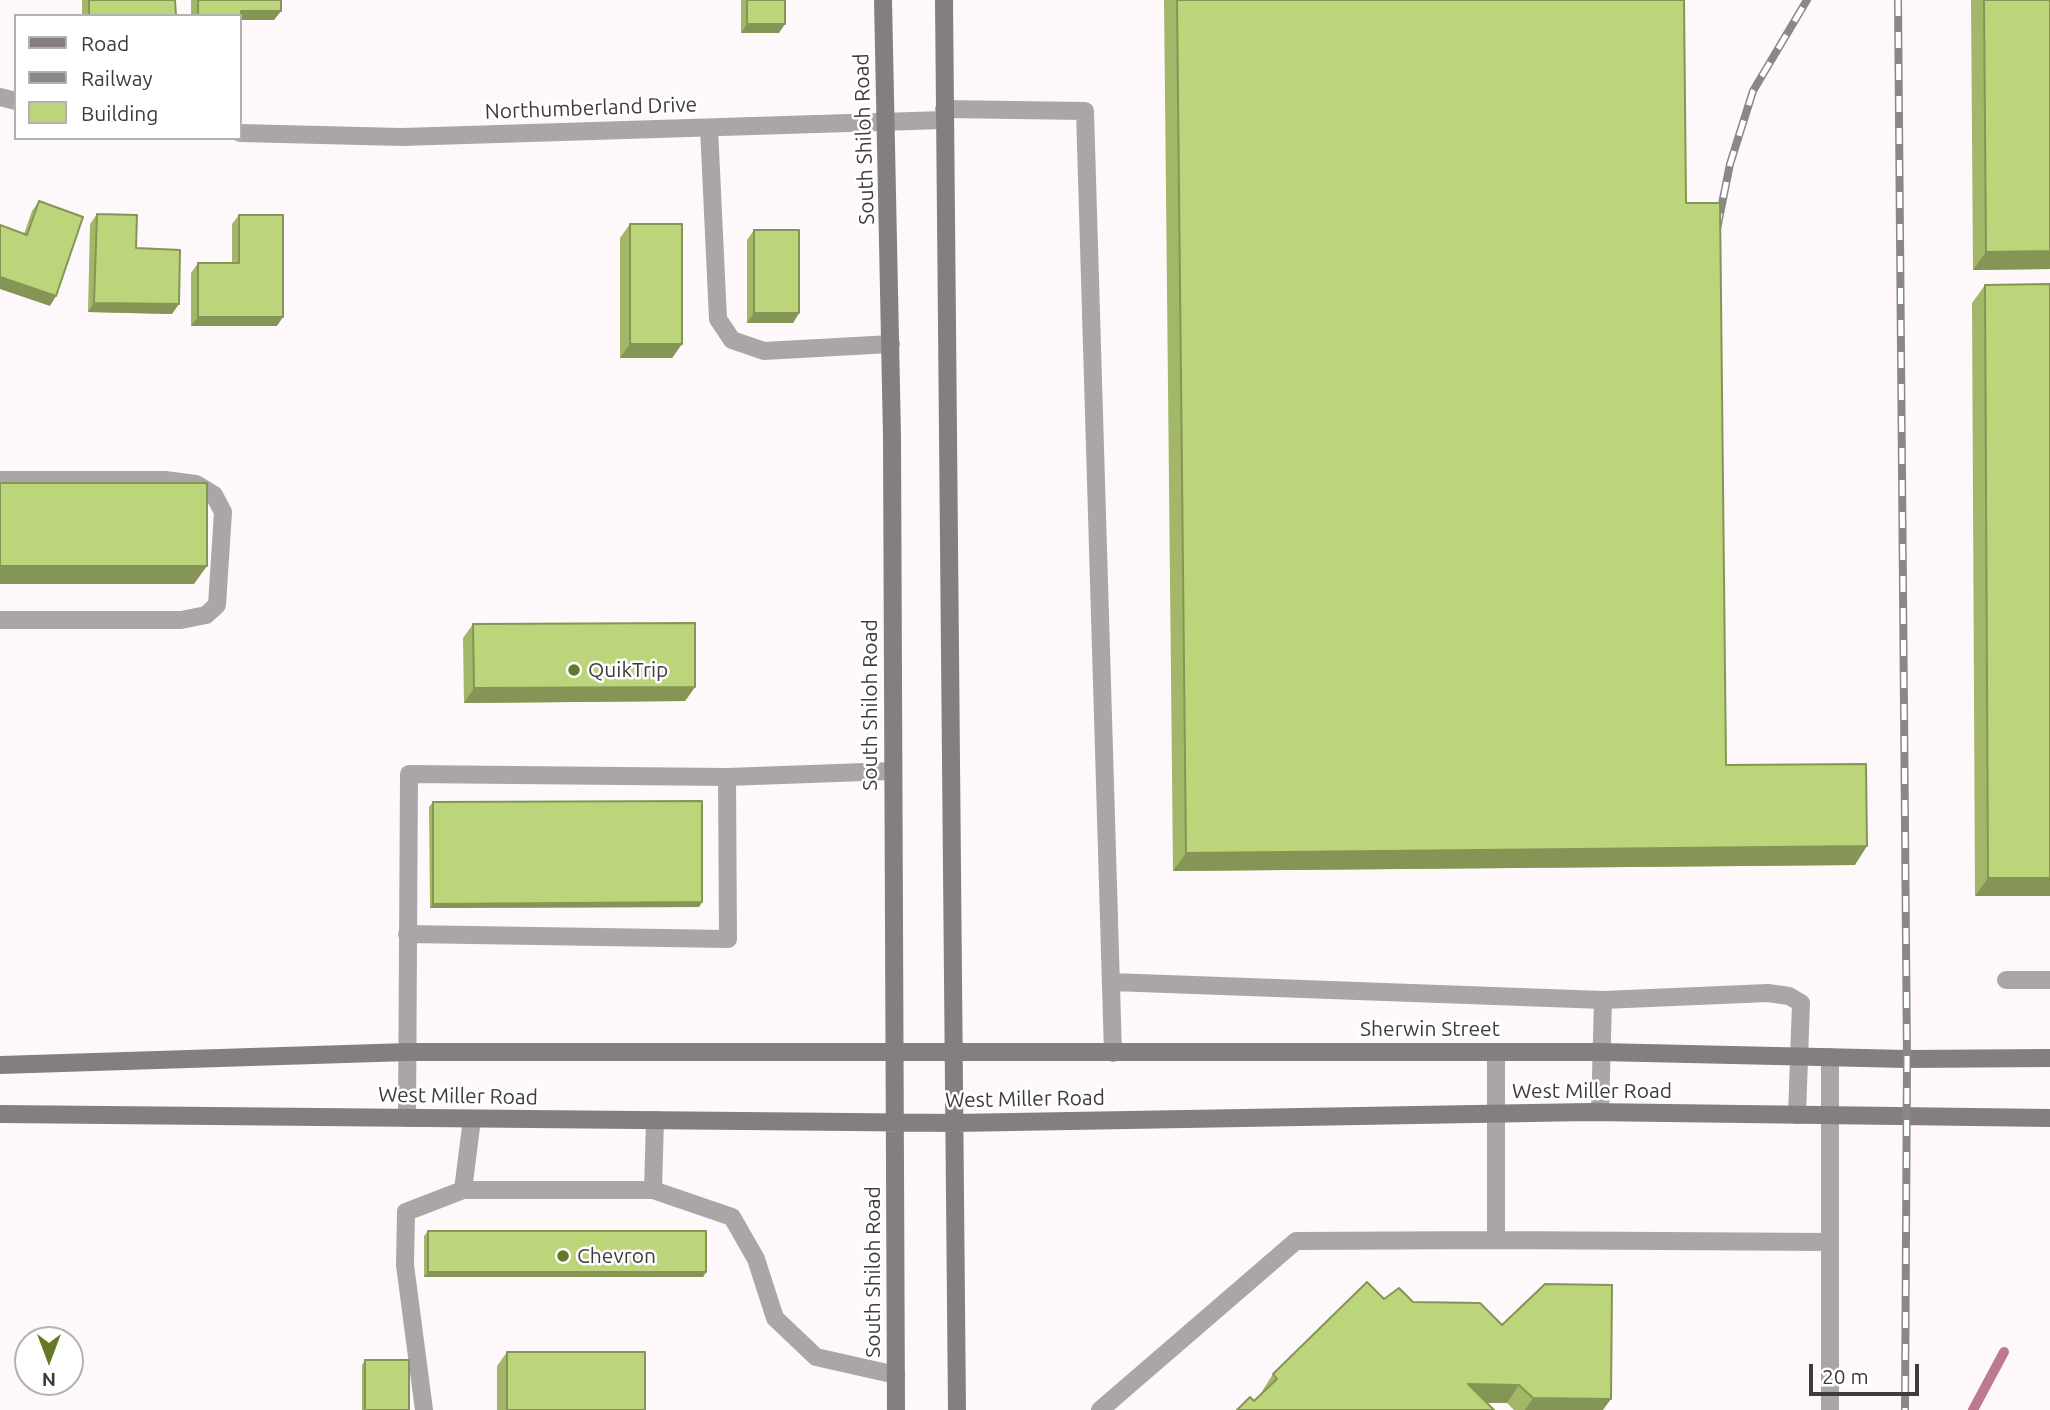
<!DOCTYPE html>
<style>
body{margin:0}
#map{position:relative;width:2050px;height:1410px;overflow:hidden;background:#fff8fa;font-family:Ubuntu,sans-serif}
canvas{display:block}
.legend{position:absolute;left:14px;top:14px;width:228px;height:126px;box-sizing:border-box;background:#fff;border:2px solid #b2b1b1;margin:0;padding:9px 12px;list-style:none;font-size:21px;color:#3f3b3c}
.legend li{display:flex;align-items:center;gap:14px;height:35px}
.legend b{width:35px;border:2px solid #b2b1b1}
.north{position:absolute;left:14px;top:1326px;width:70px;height:70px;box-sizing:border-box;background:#fff;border:2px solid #b2b1b1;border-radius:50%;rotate:180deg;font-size:19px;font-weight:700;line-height:28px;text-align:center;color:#3f3b3c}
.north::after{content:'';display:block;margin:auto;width:24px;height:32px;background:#657827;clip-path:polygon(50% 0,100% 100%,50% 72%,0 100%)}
.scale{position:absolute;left:1809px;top:1364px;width:110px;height:32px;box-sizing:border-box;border:4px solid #3f3b3c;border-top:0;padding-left:9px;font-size:21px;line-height:24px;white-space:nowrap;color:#3f3b3c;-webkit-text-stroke:5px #fff;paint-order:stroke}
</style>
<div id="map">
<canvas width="2050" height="1410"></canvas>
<ul class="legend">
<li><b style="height:9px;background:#847e7f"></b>Road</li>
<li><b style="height:9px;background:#8b8687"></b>Railway</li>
<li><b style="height:19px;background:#bdd57a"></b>Building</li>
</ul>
<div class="north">N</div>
<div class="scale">20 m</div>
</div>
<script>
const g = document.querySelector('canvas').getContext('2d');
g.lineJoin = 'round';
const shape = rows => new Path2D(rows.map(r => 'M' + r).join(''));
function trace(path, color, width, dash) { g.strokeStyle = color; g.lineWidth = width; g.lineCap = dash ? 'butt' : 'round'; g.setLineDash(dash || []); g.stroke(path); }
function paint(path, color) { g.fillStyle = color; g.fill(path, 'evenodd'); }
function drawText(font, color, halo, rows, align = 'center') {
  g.font = font + ' Ubuntu,sans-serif'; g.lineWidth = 5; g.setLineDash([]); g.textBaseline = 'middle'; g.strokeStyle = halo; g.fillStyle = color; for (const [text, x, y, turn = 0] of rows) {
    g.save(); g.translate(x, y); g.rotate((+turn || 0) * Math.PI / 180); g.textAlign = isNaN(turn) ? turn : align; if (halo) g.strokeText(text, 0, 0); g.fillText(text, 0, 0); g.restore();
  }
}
trace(shape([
 [1973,1410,2004,1352]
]), '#bc798f', 10);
trace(shape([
 [944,109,1085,111,1113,1053],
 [709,128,718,319,732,340,764,351,891,344],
 [0,480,165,480,196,484,214,495,223,512,217,605,206,615,181,620,0,620],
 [407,934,728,939,727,777],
 [2006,980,2050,980],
 [1112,982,1603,1000,1768,993,1789,996,1801,1003,1797,1115],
 [1600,1112,1603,1000],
 [407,1118,409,774,727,777,892,771],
 [655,1120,653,1190,732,1217,756,1259,775,1318,816,1357,896,1375],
 [463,1190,653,1190],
 [1496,1240,1829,1242],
 [424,1410,405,1265,406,1212,463,1190,472,1119],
 [1100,1410,1296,1241,1496,1240,1496,1052],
 [1830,1410,1830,1057]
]), '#aaa6a7', 18);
trace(shape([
 [0,97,16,101],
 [240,133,402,137,944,120]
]), '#aaa6a7', 18);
trace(shape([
 [883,0,892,436,896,1410],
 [944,0,957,1410],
 [0,1065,408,1052,1601,1052,1907,1059,2050,1058],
 [0,1114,955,1123,1589,1112,2050,1118]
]), '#847e7f', 18);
const rail = shape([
 [1898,0,1907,1059,1905,1410],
 [1717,229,1730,164,1753,91,1807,0]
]);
trace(rail, '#8b8687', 8);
trace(rail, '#fff', 5, [16]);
paint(shape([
 [82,0,175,0,176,16,82,16],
 [191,0,281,0,281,11,274,20,241,20,241,49,240,51,240,16,191,16],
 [741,0,785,0,779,33,741,33],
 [1164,0,1684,0,1686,203,1726,765,1855,865,1173,871],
 [1971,0,2050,0,2050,269,1973,270],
 [39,201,50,306,24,234,32,211],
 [97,214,136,248,172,314,88,312,90,224],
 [239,215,277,326,191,326,191,273,198,263,232,263,232,224],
 [630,224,682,344,672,358,620,358,620,238],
 [754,230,799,313,793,323,747,323,747,240],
 [2050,284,2050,896,1975,896,1972,303,1985,285],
 [473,624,695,687,685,701,464,703,463,638],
 [433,802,702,902,699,907,430,908,429,807],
 [428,1231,706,1272,703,1277,424,1277,424,1236],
 [1384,1299,1413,1302,1502,1325,1603,1410,1514,1410,1507,1403,1254,1401,1262,1394,1261,1393,1273,1374],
 [507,1352,645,1410,497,1410,497,1366],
 [365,1360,409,1410,362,1410,362,1365]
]), '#a3b769');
paint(shape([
 [241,11,281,11,274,20,240,20],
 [747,24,785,24,779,33,741,33],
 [2050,251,2050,269,1973,270,1986,252],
 [0,277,56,296,50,306,0,289],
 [94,303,179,304,172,314,88,312],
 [754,313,799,313,793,323,747,323],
 [198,317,283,317,277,326,191,326],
 [630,344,682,344,672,358,620,358],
 [0,566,207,566,194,584,0,584],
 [695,687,685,701,464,703,474,688],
 [1867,846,1855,865,1173,871,1186,853],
 [1988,878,2050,878,2050,896,1975,896],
 [702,902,699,907,430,908,433,904],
 [428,1272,706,1272,703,1277,424,1277],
 [1468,1384,1519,1385,1507,1403,1455,1402],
 [1533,1398,1611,1399,1603,1410,1525,1410]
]), '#849555');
const building = shape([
 [89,0,175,0,176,16,89,16,89,0],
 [198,0,281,0,281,11,241,11,241,49,240,49,240,16,198,16,198,0],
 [747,0,785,0,785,24,747,24,747,0],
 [1177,0,1684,0,1686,203,1720,203,1726,765,1866,764,1867,846,1186,853,1177,0],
 [1984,0,2050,0,2050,251,1986,252,1984,0],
 [39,201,83,217,56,296,0,277,0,225,27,235,39,201],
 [97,214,137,215,136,248,180,250,179,304,94,303,97,214],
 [239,215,283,215,283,317,198,317,198,263,239,263,239,215],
 [630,224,682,224,682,344,630,344,630,224],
 [754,230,799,230,799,313,754,313,754,230],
 [2050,284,2050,878,1988,878,1985,285,2050,284],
 [0,483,207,483,207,566,0,566,0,483],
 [695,623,695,687,474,688,473,624,695,623],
 [702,801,702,902,433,904,433,802,702,801],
 [428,1231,706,1231,706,1272,428,1272,428,1231],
 [1367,1282,1384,1299,1399,1288,1413,1302,1480,1303,1502,1325,1545,1284,1612,1285,1611,1399,1533,1398,1519,1385,1468,1384,1494,1410,1237,1410,1250,1397,1254,1401,1277,1379,1273,1374,1367,1282],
 [507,1352,645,1352,645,1410,507,1410,507,1352],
 [365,1360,409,1360,409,1410,365,1410,365,1360]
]);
paint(building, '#bdd57a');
trace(building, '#849555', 2);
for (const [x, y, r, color] of [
 [574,670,7,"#657827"],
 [563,1256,7,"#657827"]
]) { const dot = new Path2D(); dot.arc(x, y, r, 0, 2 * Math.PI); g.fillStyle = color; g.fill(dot); trace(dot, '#fff', 2.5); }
drawText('21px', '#3f3b3c', '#fff', [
 ["Northumberland Drive",591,108,-2],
 ["South Shiloh Road",864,139,-92],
 ["South Shiloh Road",870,705,-90],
 ["Sherwin Street",1430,1029],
 ["West Miller Road",1592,1091],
 ["West Miller Road",458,1096,1],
 ["West Miller Road",1025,1099,-1],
 ["South Shiloh Road",873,1272,-90]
]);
drawText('21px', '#3f3b3c', '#fff', [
 ["QuikTrip",588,670],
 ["Chevron",577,1256]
], 'left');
</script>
